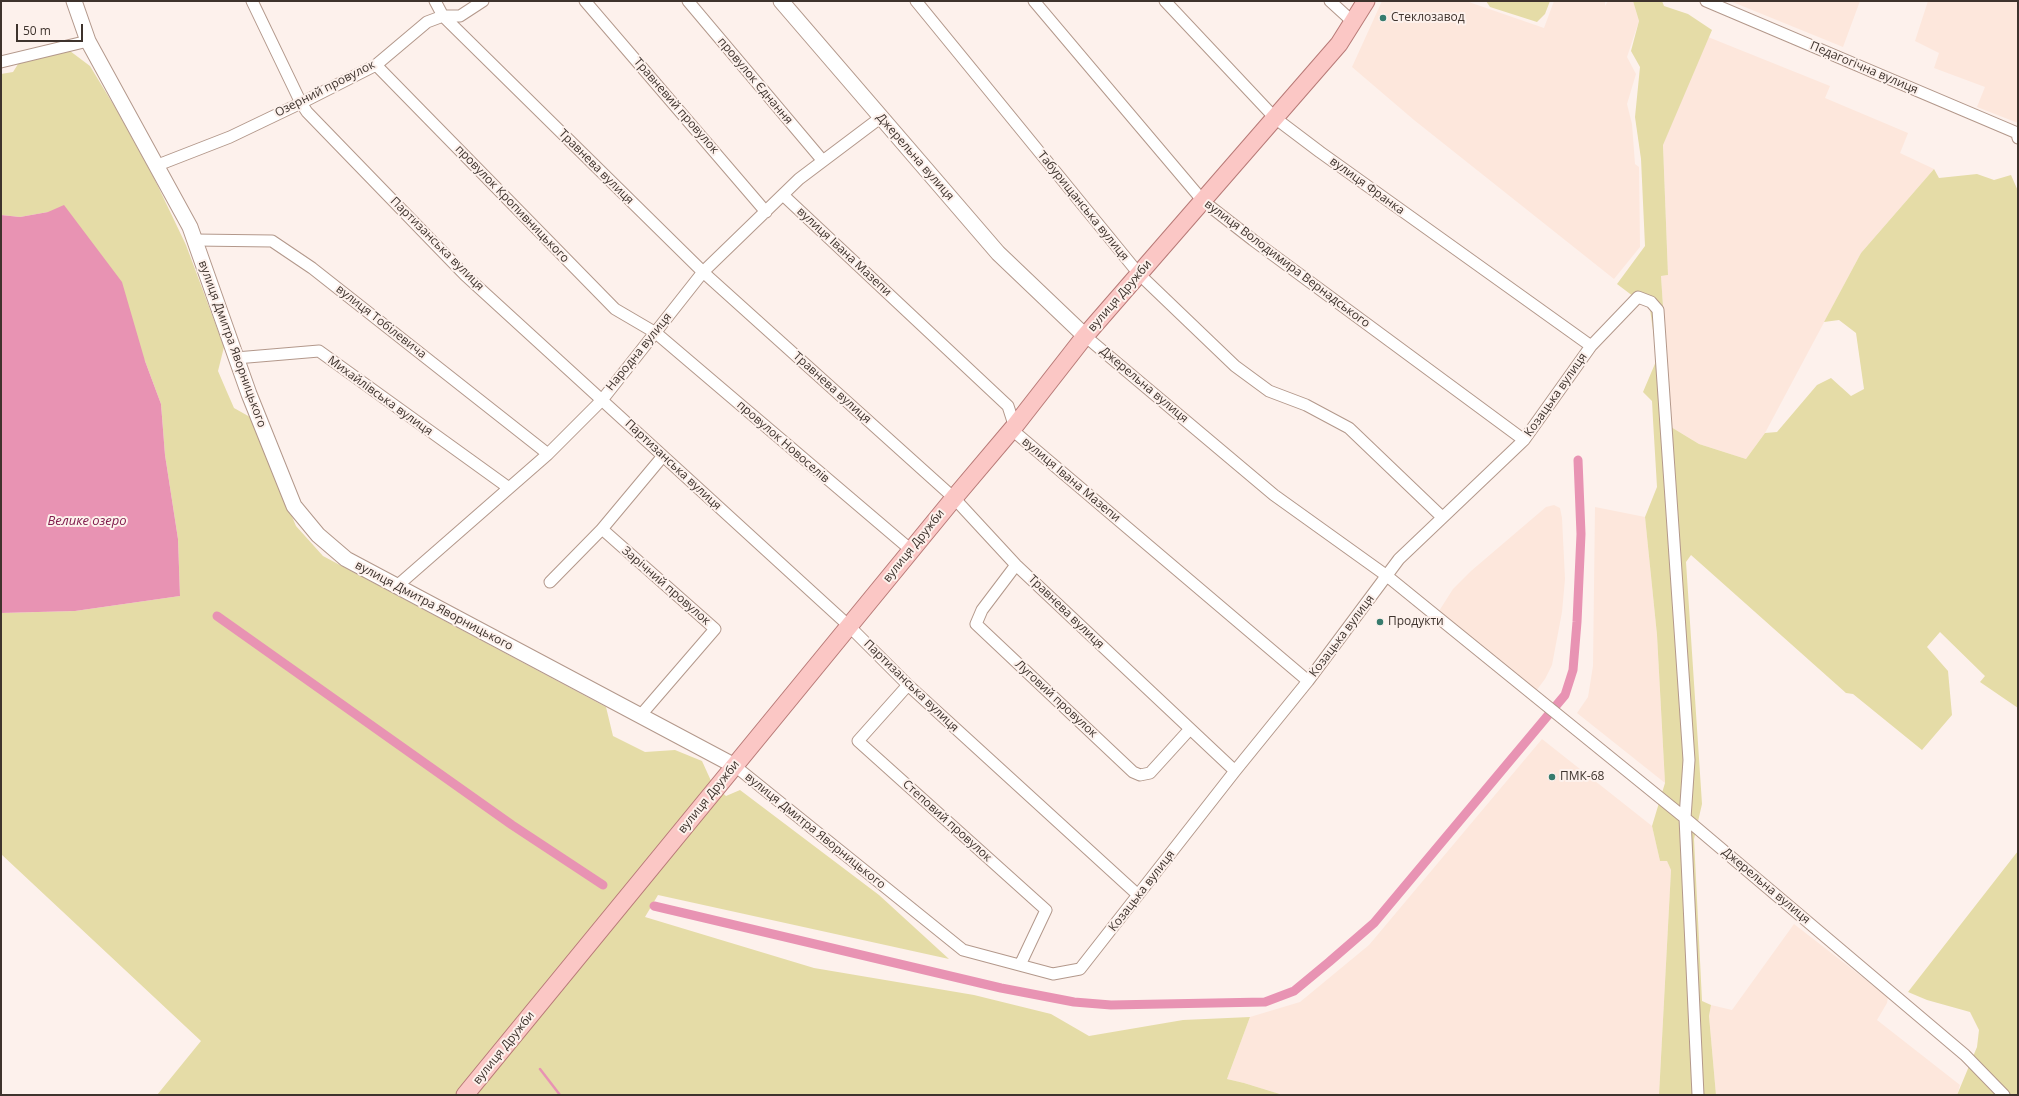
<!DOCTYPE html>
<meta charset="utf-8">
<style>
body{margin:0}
#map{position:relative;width:2019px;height:1096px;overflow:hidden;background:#fdf1ec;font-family:"Open Sans",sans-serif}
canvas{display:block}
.frame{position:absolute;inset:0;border:2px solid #3e332d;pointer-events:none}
.scale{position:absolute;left:16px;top:24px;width:67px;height:18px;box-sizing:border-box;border:2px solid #3e332d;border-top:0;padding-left:5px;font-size:12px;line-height:14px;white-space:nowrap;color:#3e332d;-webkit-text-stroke:3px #fdf1ec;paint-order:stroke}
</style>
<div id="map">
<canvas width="2019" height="1096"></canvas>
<div class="frame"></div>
<div class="scale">50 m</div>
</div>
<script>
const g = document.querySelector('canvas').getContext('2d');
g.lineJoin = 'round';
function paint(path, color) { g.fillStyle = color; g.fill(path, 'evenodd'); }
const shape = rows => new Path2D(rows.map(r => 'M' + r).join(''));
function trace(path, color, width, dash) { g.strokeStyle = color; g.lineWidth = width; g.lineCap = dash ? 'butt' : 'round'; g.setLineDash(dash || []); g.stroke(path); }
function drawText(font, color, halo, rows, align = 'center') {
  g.font = font + ' "Open Sans",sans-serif'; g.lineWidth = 4; g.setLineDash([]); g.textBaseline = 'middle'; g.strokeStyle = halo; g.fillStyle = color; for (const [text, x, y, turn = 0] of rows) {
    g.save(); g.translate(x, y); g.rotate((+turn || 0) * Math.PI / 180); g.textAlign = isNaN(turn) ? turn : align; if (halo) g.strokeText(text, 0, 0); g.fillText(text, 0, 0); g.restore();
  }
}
paint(shape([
 [1382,1,1466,1,1544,28,1554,1,1605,1,1605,6,1608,1,1633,1,1639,21,1627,57,1636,74,1627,104,1632,124,1635,164,1639,167,1640,247,1614,279,1414,120,1352,67],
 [1730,1,1860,1,1843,47],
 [1928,1,2018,1,2018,123,1977,107,1985,87,1934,68,1939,53,1915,41],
 [1708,37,1830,86,1825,98,1908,133,1900,153,1934,169,1861,253,1765,433,1746,459,1699,444,1671,427,1661,276,1668,275,1663,144],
 [1554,505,1560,508,1562,518,1565,579,1562,612,1552,665,1545,679,1536,691,1439,611,1453,589,1471,571,1546,507],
 [1595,507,1645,517,1657,635,1665,783,1577,713,1588,697,1593,666],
 [1542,739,1652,826,1660,861,1667,861,1671,870,1659,1095,1283,1095,1244,1083,1227,1079,1250,1017,1300,1002,1369,945],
 [1794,924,1888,997,1887,1003,1877,1020,1960,1085,1957,1095,1716,1095,1709,1016,1711,1005,1732,1010]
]), '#fde7dc');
paint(shape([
 [1486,1,1550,1,1545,14,1537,22,1490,7],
 [1633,1,1662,1,1664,6,1688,14,1712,30,1663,145,1668,275,1661,276,1671,427,1699,444,1746,459,1765,433,1777,432,1817,385,1831,378,1851,396,1864,389,1856,333,1839,320,1824,322,1861,253,1934,169,1939,178,1977,174,1994,180,2011,175,2018,191,2018,708,1980,682,1985,676,1940,632,1927,647,1948,671,1952,715,1922,750,1853,694,1846,693,1691,555,1686,562,1702,804,1694,839,1702,1001,1711,1005,1709,1016,1716,1095,1659,1095,1671,870,1667,861,1660,861,1652,826,1665,783,1657,635,1645,517,1657,487,1653,420,1652,401,1643,392,1657,359,1650,309,1617,284,1645,246,1641,159,1635,117,1640,67,1631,51,1639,21],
 [70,51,90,66,116,109,154,178,186,245,224,347,218,371,227,392,234,408,250,417,296,526,323,556,606,707,613,736,645,752,675,750,702,761,712,783,726,796,740,790,879,895,949,959,658,895,645,917,814,968,974,995,1051,1014,1089,1036,1183,1020,1250,1017,1227,1079,1244,1083,1283,1095,157,1095,201,1041,1,854,1,613,75,611,180,596,178,539,165,455,161,404,145,361,48,212,20,217,1,215,1,74,13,72,20,61],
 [2018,851,2018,1095,1957,1095,1977,1047,1979,1030,1970,1012,1927,1000,1908,992]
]), '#e5dca7');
paint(shape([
 [64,205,122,282,145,361,161,404,165,455,178,539,180,596,75,611,1,613,1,215,20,217,48,212]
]), '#e893b3');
trace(shape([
 [540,1069,560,1095]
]), '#e893b3', 2.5);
trace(shape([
 [217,616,512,825,603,885],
 [654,906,1001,988,1074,1002,1111,1005,1265,1002,1294,991,1329,962,1374,923,1565,695,1573,670,1577,622,1581,534,1578,460]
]), '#e893b3', 9);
const street = shape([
 [252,1,301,103,307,112,465,275,849,626,908,685,1138,895],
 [435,1,443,16,703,272,954,498,1016,565,1235,771],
 [585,1,766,212],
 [688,1,823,161],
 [916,1,1139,274,1235,366,1269,391,1306,405,1349,428,1442,517],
 [1034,1,1203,201,1253,240,1524,440],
 [1165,1,1275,118,1320,152,1591,346],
 [1330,1,1353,22],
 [1706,1,2017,133,2018,138],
 [1,62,88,41],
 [376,65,615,309,656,333,911,550],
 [158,165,230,137,301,103,376,65,427,22,443,16,460,16,483,1],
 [783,195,1008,406,1017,434,1308,681],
 [195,240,272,241,312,268,548,454],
 [1085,336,1274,495,1387,576,1685,818,1965,1055,2004,1095],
 [236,358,319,351,509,488],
 [1016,565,982,610,976,624,1133,772,1140,775,1150,773,1190,729],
 [550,582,602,529],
 [397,586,548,454,602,400,703,272,799,179,880,118],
 [908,685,858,741,1046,910,1020,965],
 [640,716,715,629,602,529,663,456],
 [735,766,963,950,1053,974,1080,969,1235,771,1308,681,1399,559,1524,440,1591,346,1638,297,1651,302,1658,310,1689,760,1685,818,1698,1095]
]);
const secondary = shape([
 [74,1,88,41,190,227,249,394,294,506,318,535,346,559,735,766],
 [781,1,998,253,1085,336]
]);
const primary = shape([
 [465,1095,954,498,1014,427,1085,336,1339,44,1366,1]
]);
trace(street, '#b3988b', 13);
trace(secondary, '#b3988b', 17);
trace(primary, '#b87a77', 19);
trace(street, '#fff', 11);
trace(secondary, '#fff', 15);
trace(primary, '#fbc7c5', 17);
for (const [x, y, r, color] of [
 [1383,18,4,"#377b6d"],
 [1380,622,4,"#377b6d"],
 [1552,777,4,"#377b6d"]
]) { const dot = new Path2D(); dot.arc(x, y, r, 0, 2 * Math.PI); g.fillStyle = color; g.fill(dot); trace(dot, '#fdf1ec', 1.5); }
drawText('12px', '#3e332d', '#fdf1ec', [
 ["Стеклозавод",1391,18],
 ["Продукти",1388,622],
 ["ПМК-68",1560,777]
], 'left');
drawText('12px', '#3e332d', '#fdf1ec', [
 ["Педагогічна вулиця",1864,68,23],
 ["провулок Єднання",755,81,50],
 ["Озерний провулок",325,89,-27],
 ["Травневий провулок",676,106,49],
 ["Джерельна вулиця",915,157,49],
 ["Травнева вулиця",596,167,45],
 ["вулиця Франка",1367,186,36],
 ["провулок Кропивницького",512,204,46],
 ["Табурищанська вулиця",1083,206,51],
 ["Партизанська вулиця",437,244,45],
 ["вулиця Івана Мазепи",844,252,43],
 ["вулиця Володимира Вернадського",1287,264,37],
 ["вулиця Дружби",1120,296,-49],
 ["вулиця Тобілевича",381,322,38],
 ["вулиця Дмитра Яворницького",232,344,70],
 ["Народна вулиця",639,352,-51],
 ["Джерельна вулиця",1144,385,40],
 ["Травнева вулиця",832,388,42],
 ["Козацька вулиця",1556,395,-55],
 ["Михайлівська вулиця",380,396,36],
 ["провулок Новоселів",783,442,41],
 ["Партизанська вулиця",673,465,43],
 ["вулиця Івана Мазепи",1071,480,40],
 ["вулиця Дружби",914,546,-51],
 ["Зарічний провулок",666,586,41],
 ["вулиця Дмитра Яворницького",434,606,28],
 ["Травнева вулиця",1066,612,44],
 ["Козацька вулиця",1342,636,-53],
 ["Партизанська вулиця",911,686,44],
 ["Луговий провулок",1056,699,43],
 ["вулиця Дружби",709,797,-51],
 ["Степовий провулок",947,821,42],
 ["вулиця Дмитра Яворницького",815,831,39],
 ["Джерельна вулиця",1766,886,40],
 ["Козацька вулиця",1142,891,-52],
 ["вулиця Дружби",504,1048,-51]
]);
drawText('italic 13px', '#811e4e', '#fdf1ec', [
 ["Велике озеро",87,521]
]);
</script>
